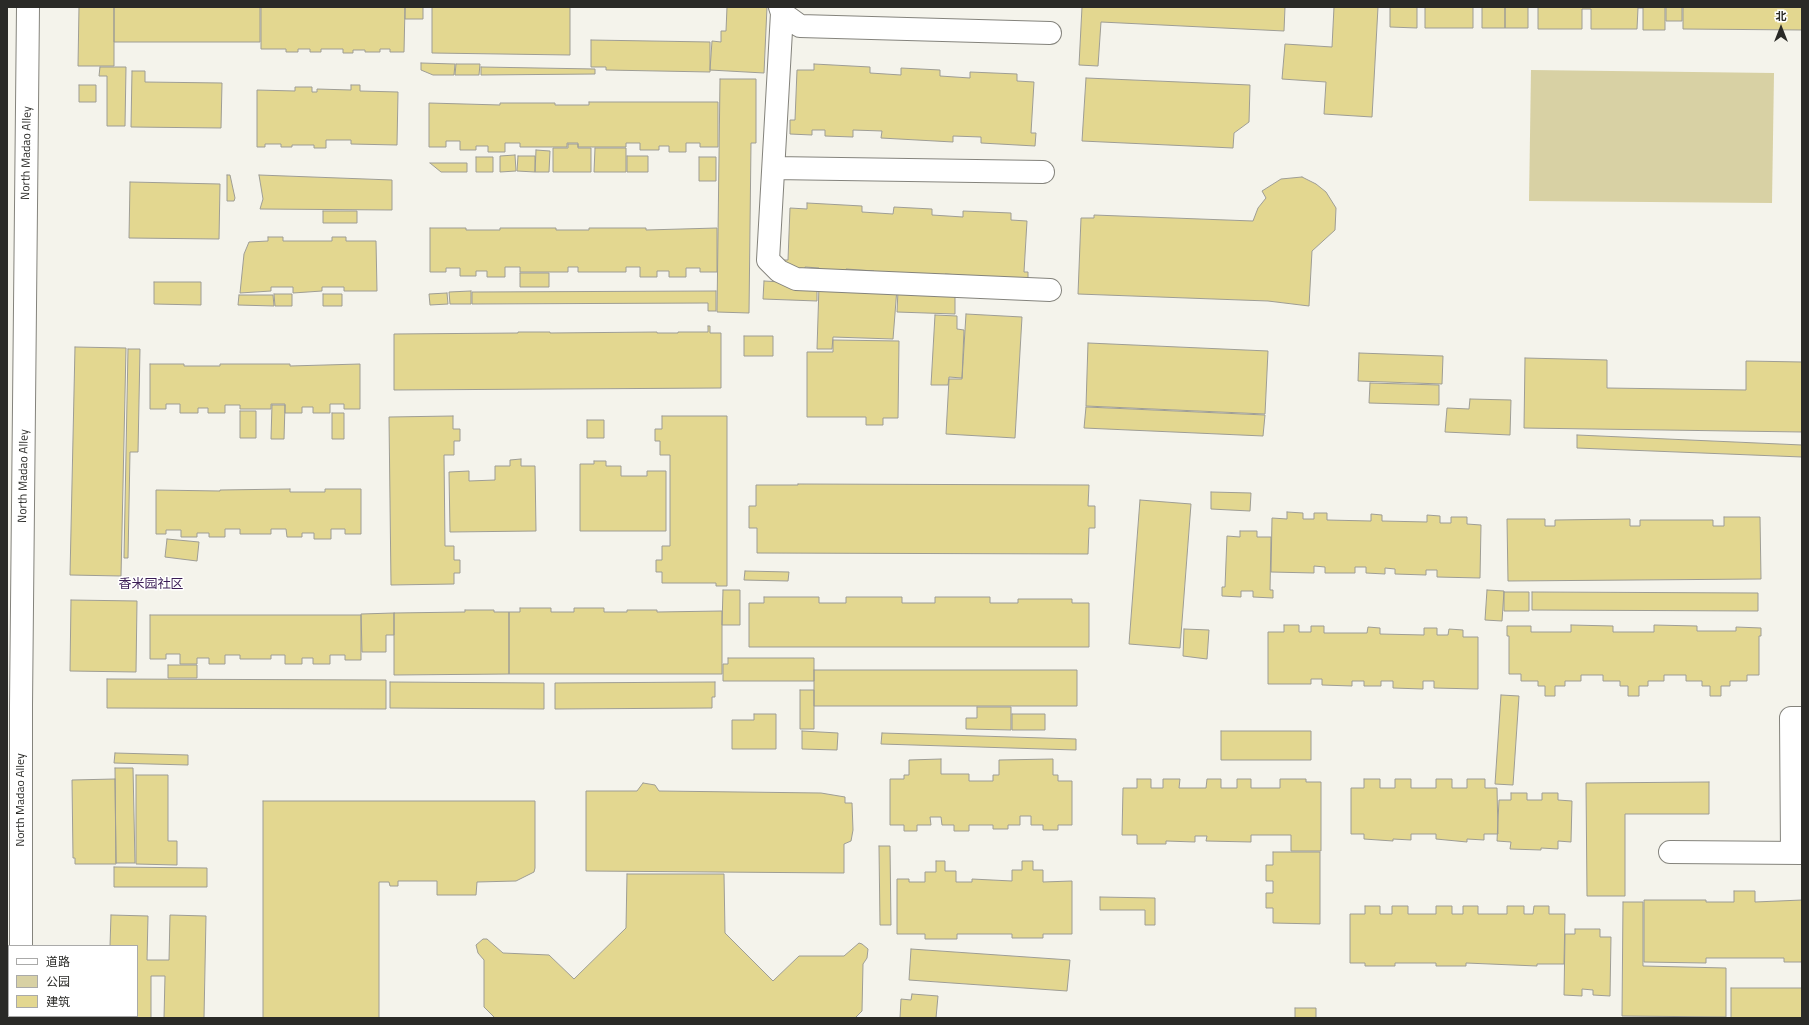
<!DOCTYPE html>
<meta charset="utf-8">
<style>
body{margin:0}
#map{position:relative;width:1809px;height:1025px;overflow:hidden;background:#f4f3eb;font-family:"Titillium Web","Noto Sans SC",sans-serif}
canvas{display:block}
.frame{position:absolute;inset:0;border:8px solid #2a2a27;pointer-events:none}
.legend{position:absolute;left:8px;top:945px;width:130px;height:72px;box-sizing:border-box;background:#fff;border:1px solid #aaaaa9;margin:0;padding:5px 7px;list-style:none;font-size:12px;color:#2a2a27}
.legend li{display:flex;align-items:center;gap:8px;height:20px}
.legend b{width:20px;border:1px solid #aaaaa9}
.north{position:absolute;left:1761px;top:8px;width:40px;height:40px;-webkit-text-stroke:3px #fff;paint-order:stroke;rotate:0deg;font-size:11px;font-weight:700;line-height:16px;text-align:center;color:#2a2a27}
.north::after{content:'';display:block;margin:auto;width:14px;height:18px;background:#2a2a27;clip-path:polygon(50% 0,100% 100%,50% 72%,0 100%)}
</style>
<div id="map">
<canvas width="1809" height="1025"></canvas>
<div class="frame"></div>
<ul class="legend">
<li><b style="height:5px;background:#fff"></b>道路</li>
<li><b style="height:11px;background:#d8d1a4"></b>公园</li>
<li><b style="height:11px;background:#e3d790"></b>建筑</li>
</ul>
<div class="north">北</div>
</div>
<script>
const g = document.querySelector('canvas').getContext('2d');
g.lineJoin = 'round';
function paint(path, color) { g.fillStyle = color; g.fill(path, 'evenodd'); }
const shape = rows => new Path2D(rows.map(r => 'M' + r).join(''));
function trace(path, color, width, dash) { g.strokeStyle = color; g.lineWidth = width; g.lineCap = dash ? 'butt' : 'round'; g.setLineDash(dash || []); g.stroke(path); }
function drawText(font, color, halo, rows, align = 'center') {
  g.font = font + ' "Titillium Web","Noto Sans SC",sans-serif'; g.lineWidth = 3; g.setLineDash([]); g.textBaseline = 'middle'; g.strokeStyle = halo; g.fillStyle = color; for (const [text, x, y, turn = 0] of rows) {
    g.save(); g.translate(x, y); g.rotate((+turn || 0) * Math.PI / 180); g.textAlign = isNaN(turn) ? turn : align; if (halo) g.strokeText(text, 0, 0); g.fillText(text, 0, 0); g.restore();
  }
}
paint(shape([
 [1531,70,1774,73,1772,203,1529,201]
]), '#d8d1a4');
const building = shape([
 [79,7,114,7,114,66,78,66,79,7],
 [114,7,260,7,260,42,114,42,114,7],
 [261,7,405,7,404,52,390,52,390,49,380,49,380,52,365,52,365,50,353,50,353,53,343,53,343,49,321,49,321,52,310,52,310,49,298,49,298,52,286,52,286,49,261,49,261,7],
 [405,7,423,7,423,19,405,19,405,7],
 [432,7,570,7,570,55,432,53,432,7],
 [727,7,767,7,764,73,710,70,712,41,721,42,721,31,726,31,727,7],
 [1082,7,1285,7,1284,31,1101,22,1098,66,1079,65,1082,7],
 [1334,7,1378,7,1372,117,1324,114,1326,82,1282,79,1285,44,1332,47,1334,7],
 [1390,7,1417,7,1417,28,1390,27,1390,7],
 [1425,7,1473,7,1473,28,1425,28,1425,7],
 [1482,7,1505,7,1505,28,1482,28,1482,7],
 [1505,7,1528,7,1528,28,1505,28,1505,7],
 [1538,7,1665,7,1665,30,1643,30,1643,8,1638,8,1637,29,1591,29,1591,9,1582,9,1582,29,1538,29,1538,7],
 [1666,7,1682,7,1682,21,1666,21,1666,7],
 [1683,7,1802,7,1802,30,1683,29,1683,7],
 [591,40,710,42,710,72,606,70,606,67,591,67,591,40],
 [421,63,455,64,454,75,433,75,421,70,421,63],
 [456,64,480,64,479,75,455,75,456,64],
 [814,64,870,67,870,73,901,75,901,68,940,70,940,76,970,78,970,72,1017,74,1017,81,1034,82,1031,133,1036,133,1035,146,981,143,981,137,953,136,953,142,881,138,882,131,853,130,853,137,825,136,825,130,812,130,812,135,790,134,790,120,795,120,797,70,814,70,814,64],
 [100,67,126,67,125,126,107,126,107,76,99,76,100,67],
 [481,67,595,69,595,74,481,75,481,67],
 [132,71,145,71,145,82,222,83,221,128,131,127,132,71],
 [1086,78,1250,85,1249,122,1234,133,1233,148,1082,141,1086,78],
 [720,79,756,79,756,143,751,143,749,313,717,312,720,79],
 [79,85,96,85,96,102,79,102,79,85],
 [351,85,360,85,360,91,398,92,397,145,351,144,351,140,326,140,326,148,314,148,314,145,292,145,292,147,281,147,281,144,265,144,265,147,257,147,257,90,295,91,295,87,312,87,312,92,317,92,317,89,351,90,351,85],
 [589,102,718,102,718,147,700,147,700,143,686,143,686,152,669,152,669,146,659,146,659,150,640,150,640,143,626,143,626,147,578,147,578,143,567,143,567,147,520,147,520,143,505,143,505,152,488,152,488,146,476,146,476,150,460,150,460,141,446,141,446,147,429,147,429,103,500,105,500,103,555,103,555,105,589,105,589,102],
 [568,144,578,144,578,148,591,148,591,172,553,172,553,148,568,148,568,144],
 [595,148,626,148,626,172,594,172,595,148],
 [536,150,550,151,549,172,535,172,536,150],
 [515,155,516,171,500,172,500,156,515,155],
 [518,156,535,156,535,172,517,171,518,156],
 [627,156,648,156,648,172,627,172,627,156],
 [476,157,493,157,493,172,476,172,476,157],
 [699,157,716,157,716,181,699,181,699,157],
 [430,163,467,163,467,172,441,172,430,163],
 [227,175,230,175,235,198,234,201,227,201,227,175],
 [259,175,392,180,392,210,260,209,263,199,259,175],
 [1302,177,1316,184,1326,192,1336,208,1335,230,1312,251,1309,306,1268,301,1078,294,1081,218,1094,218,1094,215,1253,221,1258,208,1266,198,1262,191,1281,179,1302,177],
 [130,182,220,184,219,239,129,238,130,182],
 [807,203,862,206,862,212,893,214,894,207,932,209,932,215,963,217,963,211,1011,213,1011,220,1027,221,1024,272,1028,272,1028,285,974,283,974,276,945,274,944,281,873,278,874,271,846,269,845,276,818,274,819,268,805,267,804,273,783,272,784,260,788,260,790,208,807,209,807,203],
 [323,211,357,211,357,223,323,223,323,211],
 [430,228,466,228,466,230,500,230,500,228,556,228,556,230,589,230,589,228,646,228,646,230,717,228,717,272,700,272,700,268,686,268,686,277,669,277,669,271,657,271,657,277,640,277,640,267,626,267,626,272,578,272,578,267,568,267,568,272,520,272,520,267,505,267,505,277,487,277,487,271,476,271,476,276,460,276,460,268,446,268,446,272,430,272,430,228],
 [268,237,283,237,283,241,332,241,332,237,346,237,346,241,376,241,377,291,344,291,344,287,322,287,322,291,293,293,293,287,271,287,271,291,240,293,244,254,249,242,268,241,268,237],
 [520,273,549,273,549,287,520,287,520,273],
 [764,281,817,284,817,301,763,299,764,281],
 [154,282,201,282,201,305,154,304,154,282],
 [819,286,897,288,893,339,833,337,832,349,817,349,819,286],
 [471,291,471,304,450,304,449,292,471,291],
 [716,291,716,311,708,311,708,303,472,304,472,292,716,291],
 [898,291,955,292,955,314,897,312,898,291],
 [447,293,448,304,430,305,429,294,447,293],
 [274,294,292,294,292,306,275,306,274,294],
 [323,294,342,294,342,306,323,306,323,294],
 [239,295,273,295,274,306,238,305,239,295],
 [966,314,1022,317,1015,438,946,434,949,379,962,379,966,314],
 [935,315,957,316,957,329,964,330,962,378,949,377,948,385,931,385,935,315],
 [708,326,710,326,710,333,721,333,721,388,394,390,394,334,518,333,518,332,550,332,550,333,657,332,657,333,678,333,678,332,708,332,708,326],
 [744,336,773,336,773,356,744,356,744,336],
 [833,340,899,341,898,418,883,418,883,425,866,425,866,417,807,417,807,352,833,352,833,340],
 [1088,343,1268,351,1265,414,1086,406,1088,343],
 [75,347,126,348,121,576,70,575,75,347],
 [128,349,140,349,138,452,130,452,128,558,124,558,128,349],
 [1359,353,1443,356,1442,384,1358,381,1359,353],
 [1525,358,1607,360,1607,388,1746,390,1746,361,1802,362,1802,432,1524,428,1525,358],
 [150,364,184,364,184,366,220,366,220,364,290,364,290,366,360,364,360,409,344,409,344,404,330,404,330,413,313,413,313,407,302,407,302,413,285,413,285,404,271,404,271,409,240,409,240,405,225,405,225,413,208,413,208,408,198,408,198,413,180,413,180,404,166,404,166,409,150,409,150,364],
 [1370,383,1439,385,1439,405,1369,403,1370,383],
 [1470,399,1511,400,1510,435,1445,432,1447,408,1469,409,1470,399],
 [272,405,285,405,284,439,271,439,272,405],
 [1086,407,1265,415,1263,436,1084,428,1086,407],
 [240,411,256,411,256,438,240,438,240,411],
 [332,413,344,413,344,439,332,439,332,413],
 [453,416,453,429,460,429,460,441,454,441,454,455,444,455,445,546,454,546,454,560,460,560,460,573,454,573,454,584,391,585,389,417,453,416],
 [662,416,727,416,727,586,716,586,716,583,662,583,662,572,656,572,656,560,662,560,662,546,670,546,670,455,660,455,660,441,655,441,655,429,662,429,662,416],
 [587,420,604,420,604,438,587,438,587,420],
 [1577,435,1802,445,1802,457,1577,448,1577,435],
 [521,459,521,466,535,466,536,531,450,532,449,472,469,471,469,481,495,480,495,466,510,466,510,460,521,459],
 [594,461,606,461,606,466,621,466,621,476,647,476,647,471,666,471,666,531,580,531,580,464,594,464,594,461],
 [798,484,1089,485,1088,506,1095,506,1095,528,1089,528,1088,554,757,553,757,528,749,528,749,506,756,506,756,485,798,485,798,484],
 [290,489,290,492,325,492,325,489,361,489,361,534,345,534,345,529,331,529,331,539,314,539,314,533,302,533,302,537,287,537,286,529,271,529,271,534,240,534,240,529,225,529,225,537,209,537,209,533,197,533,197,537,181,537,181,530,166,530,166,534,156,534,156,490,220,491,220,490,290,489],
 [1211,492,1251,493,1250,511,1211,509,1211,492],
 [1140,500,1191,504,1180,648,1129,644,1140,500],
 [1287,512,1303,513,1303,519,1314,519,1314,513,1327,513,1327,520,1371,521,1371,514,1382,515,1382,521,1427,522,1427,515,1440,516,1440,523,1451,523,1451,517,1467,517,1467,524,1481,525,1480,578,1437,577,1437,570,1426,570,1426,575,1395,574,1395,569,1385,568,1385,574,1366,573,1366,567,1355,567,1355,573,1325,573,1325,567,1314,566,1314,573,1271,572,1272,518,1287,519,1287,512],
 [1724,517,1760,517,1761,579,1508,581,1507,519,1545,519,1545,526,1555,526,1555,520,1630,519,1630,526,1640,526,1640,520,1713,520,1713,526,1724,526,1724,517],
 [1240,531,1257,531,1257,537,1271,537,1270,590,1273,590,1273,598,1253,597,1253,591,1241,591,1241,597,1222,596,1222,587,1225,587,1227,536,1240,537,1240,531],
 [167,539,199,542,197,561,165,557,167,539],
 [745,571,789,572,788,581,744,580,745,571],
 [723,590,740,590,740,625,722,625,723,590],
 [1487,590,1504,591,1502,621,1485,620,1487,590],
 [1504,592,1529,592,1529,611,1504,611,1504,592],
 [1532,592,1758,593,1758,611,1532,610,1532,592],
 [764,597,819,597,819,603,846,603,846,597,902,597,902,603,935,603,935,597,990,597,990,603,1018,603,1018,599,1072,599,1072,603,1089,603,1089,647,749,647,749,603,764,603,764,597],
 [71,600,137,601,136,672,70,671,71,600],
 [520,608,551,608,551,612,574,612,574,608,604,608,604,612,627,612,627,610,657,610,657,612,722,611,722,674,509,674,509,612,520,612,520,608],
 [465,610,494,610,494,612,509,612,509,674,394,675,394,613,465,612,465,610],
 [394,613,394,635,386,635,386,652,362,652,361,614,394,613],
 [150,615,361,615,361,660,345,660,345,655,330,655,330,664,313,664,313,658,302,658,302,664,285,664,285,655,271,655,271,659,240,659,240,655,225,655,225,664,209,664,209,658,197,658,197,664,180,664,180,654,166,654,166,659,150,659,150,615],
 [1284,625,1299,625,1299,632,1311,632,1311,626,1324,626,1324,633,1367,633,1368,627,1380,628,1380,634,1424,635,1424,628,1437,628,1437,635,1448,635,1449,629,1463,630,1463,637,1478,637,1478,689,1434,688,1434,681,1423,681,1423,689,1393,688,1393,681,1381,681,1381,686,1364,686,1364,681,1352,681,1352,686,1322,685,1322,679,1311,679,1311,684,1268,684,1268,632,1284,632,1284,625],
 [1571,625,1613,626,1613,632,1654,632,1654,625,1697,626,1697,631,1736,631,1736,627,1761,628,1761,636,1759,636,1759,675,1747,675,1747,681,1730,681,1730,686,1721,686,1721,696,1710,696,1710,686,1702,686,1702,681,1686,681,1686,675,1664,675,1664,681,1648,681,1648,686,1639,686,1639,696,1628,696,1628,686,1620,686,1620,681,1603,681,1603,675,1581,675,1581,681,1565,681,1565,686,1555,686,1555,696,1545,696,1545,686,1538,686,1538,681,1521,681,1521,674,1509,674,1509,636,1507,636,1507,626,1531,626,1531,632,1571,632,1571,625],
 [1184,629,1209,630,1207,659,1183,656,1184,629],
 [728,658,814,658,814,681,723,681,723,664,728,664,728,658],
 [168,665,197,665,197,678,168,678,168,665],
 [814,670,1077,670,1077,706,814,706,814,670],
 [107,679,386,680,386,709,107,708,107,679],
 [390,682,544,683,544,709,390,708,390,682],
 [715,682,715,697,712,697,712,708,555,709,555,683,715,682],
 [800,690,814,690,814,729,800,729,800,690],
 [1501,695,1519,696,1513,785,1495,784,1501,695],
 [977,707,1011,707,1011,730,966,729,966,718,977,718,977,707],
 [754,714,776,714,776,749,732,749,732,720,754,720,754,714],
 [1012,714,1045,714,1045,730,1012,730,1012,714],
 [802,731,838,733,837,750,802,749,802,731],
 [1221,731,1311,731,1311,760,1221,760,1221,731],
 [882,733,1076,739,1076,750,881,744,882,733],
 [115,753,188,755,188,765,114,763,115,753],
 [941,759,941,774,969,774,969,781,993,781,993,775,999,775,999,760,1053,759,1053,775,1058,775,1058,781,1072,781,1072,825,1058,825,1058,830,1043,830,1043,825,1031,825,1031,816,1020,816,1020,825,1008,825,1008,829,993,829,993,825,969,825,969,831,954,831,954,825,942,825,941,817,930,817,931,825,917,825,917,831,904,831,904,825,890,825,890,779,904,779,904,775,909,775,909,760,941,759],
 [115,768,133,768,135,863,116,863,115,768],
 [136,775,168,775,168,841,177,841,177,865,136,864,136,775],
 [115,779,116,864,75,864,75,858,73,858,72,780,115,779],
 [1137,779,1151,779,1151,788,1163,788,1163,779,1180,779,1179,788,1206,788,1207,779,1221,779,1221,788,1237,788,1237,779,1251,779,1251,788,1280,788,1280,779,1306,779,1306,782,1321,782,1321,851,1291,851,1291,835,1251,835,1251,842,1206,841,1207,836,1195,836,1195,842,1166,841,1166,844,1137,844,1137,835,1122,835,1123,788,1137,788,1137,779],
 [1364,779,1380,779,1380,788,1395,788,1395,779,1411,779,1411,788,1436,788,1436,779,1452,779,1452,788,1467,788,1467,779,1485,779,1485,788,1497,788,1498,834,1484,834,1484,840,1467,839,1467,842,1436,839,1436,834,1411,834,1411,840,1393,839,1393,841,1364,839,1364,834,1351,834,1351,788,1364,788,1364,779],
 [1709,782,1709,814,1625,814,1625,896,1587,896,1586,783,1709,782],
 [643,783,655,785,659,791,821,793,845,797,845,803,852,803,853,830,851,841,844,844,844,873,586,871,586,791,637,791,643,783],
 [1511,793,1527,793,1527,800,1542,800,1542,793,1558,793,1558,800,1572,801,1571,842,1558,841,1558,849,1541,848,1541,850,1510,849,1511,842,1497,841,1499,800,1511,800,1511,793],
 [263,801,535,801,535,868,534,872,516,881,477,882,476,895,437,895,437,881,398,881,398,886,390,886,389,882,379,882,379,1018,263,1018,263,801],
 [879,846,890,846,891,925,880,925,879,846],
 [1273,852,1320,852,1320,924,1273,923,1273,908,1266,908,1266,893,1273,893,1273,881,1266,881,1266,865,1273,865,1273,852],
 [936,861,945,861,945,871,956,871,956,882,972,882,972,879,1012,881,1012,870,1022,870,1022,861,1033,861,1033,870,1043,870,1043,882,1072,881,1072,934,1043,934,1043,938,1012,938,1012,934,957,934,957,939,925,939,925,934,897,934,897,879,909,879,909,882,925,882,925,872,936,872,936,861],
 [114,867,207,868,207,887,114,887,114,867],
 [627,874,724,874,725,933,773,981,799,956,844,956,859,943,862,944,868,949,867,958,863,964,862,1011,855,1018,495,1018,484,1007,484,960,478,953,476,945,483,939,487,939,503,953,549,955,574,979,626,928,627,874],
 [1734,891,1755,891,1755,902,1802,900,1802,962,1784,962,1784,958,1706,958,1706,963,1644,962,1644,900,1706,900,1706,902,1734,902,1734,891],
 [1100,897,1155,898,1155,925,1145,925,1145,910,1100,910,1100,897],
 [1623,902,1643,902,1643,966,1726,968,1726,1017,1622,1016,1623,902],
 [1365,906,1380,906,1380,914,1392,914,1392,906,1408,906,1408,914,1436,914,1436,906,1452,906,1452,914,1463,914,1463,906,1478,906,1478,914,1507,914,1507,906,1524,906,1524,914,1533,914,1534,906,1549,906,1549,914,1565,914,1564,964,1537,964,1537,966,1466,963,1466,966,1436,966,1436,963,1395,963,1395,966,1365,966,1365,963,1350,963,1350,914,1365,914,1365,906],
 [111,915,148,916,147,960,169,960,170,915,206,916,204,1018,164,1018,165,976,151,976,151,1018,109,1018,109,1016,137,1016,137,946,110,946,111,915],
 [1575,929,1600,929,1600,937,1611,937,1610,996,1593,995,1593,990,1582,989,1582,996,1564,995,1565,934,1575,934,1575,929],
 [911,949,1070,960,1067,991,909,980,911,949],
 [1731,988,1802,988,1802,1018,1731,1018,1731,988],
 [912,994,938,996,936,1018,900,1018,901,999,911,1000,912,994],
 [1295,1008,1316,1008,1316,1018,1295,1018,1295,1008]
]);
paint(building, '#e3d790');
trace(building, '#9e9d95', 1);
const minor = shape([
 [780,7,782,13,800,26,1050,33],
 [782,13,768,260,779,271,796,279,1050,290],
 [774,168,1043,172],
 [1670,852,1802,853],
 [1792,853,1791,718,1802,718],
 [21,946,21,705,28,7],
 [21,1018,21,1016]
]);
trace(minor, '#84837c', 24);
trace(minor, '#fff', 22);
drawText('12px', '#2a2a27', '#fff', [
 ["North Madao Alley",27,153,-89],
 ["North Madao Alley",24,476,-89],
 ["North Madao Alley",21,800,-90]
]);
drawText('13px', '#3a1c55', '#fff', [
 ["香米园社区",151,585]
]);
</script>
